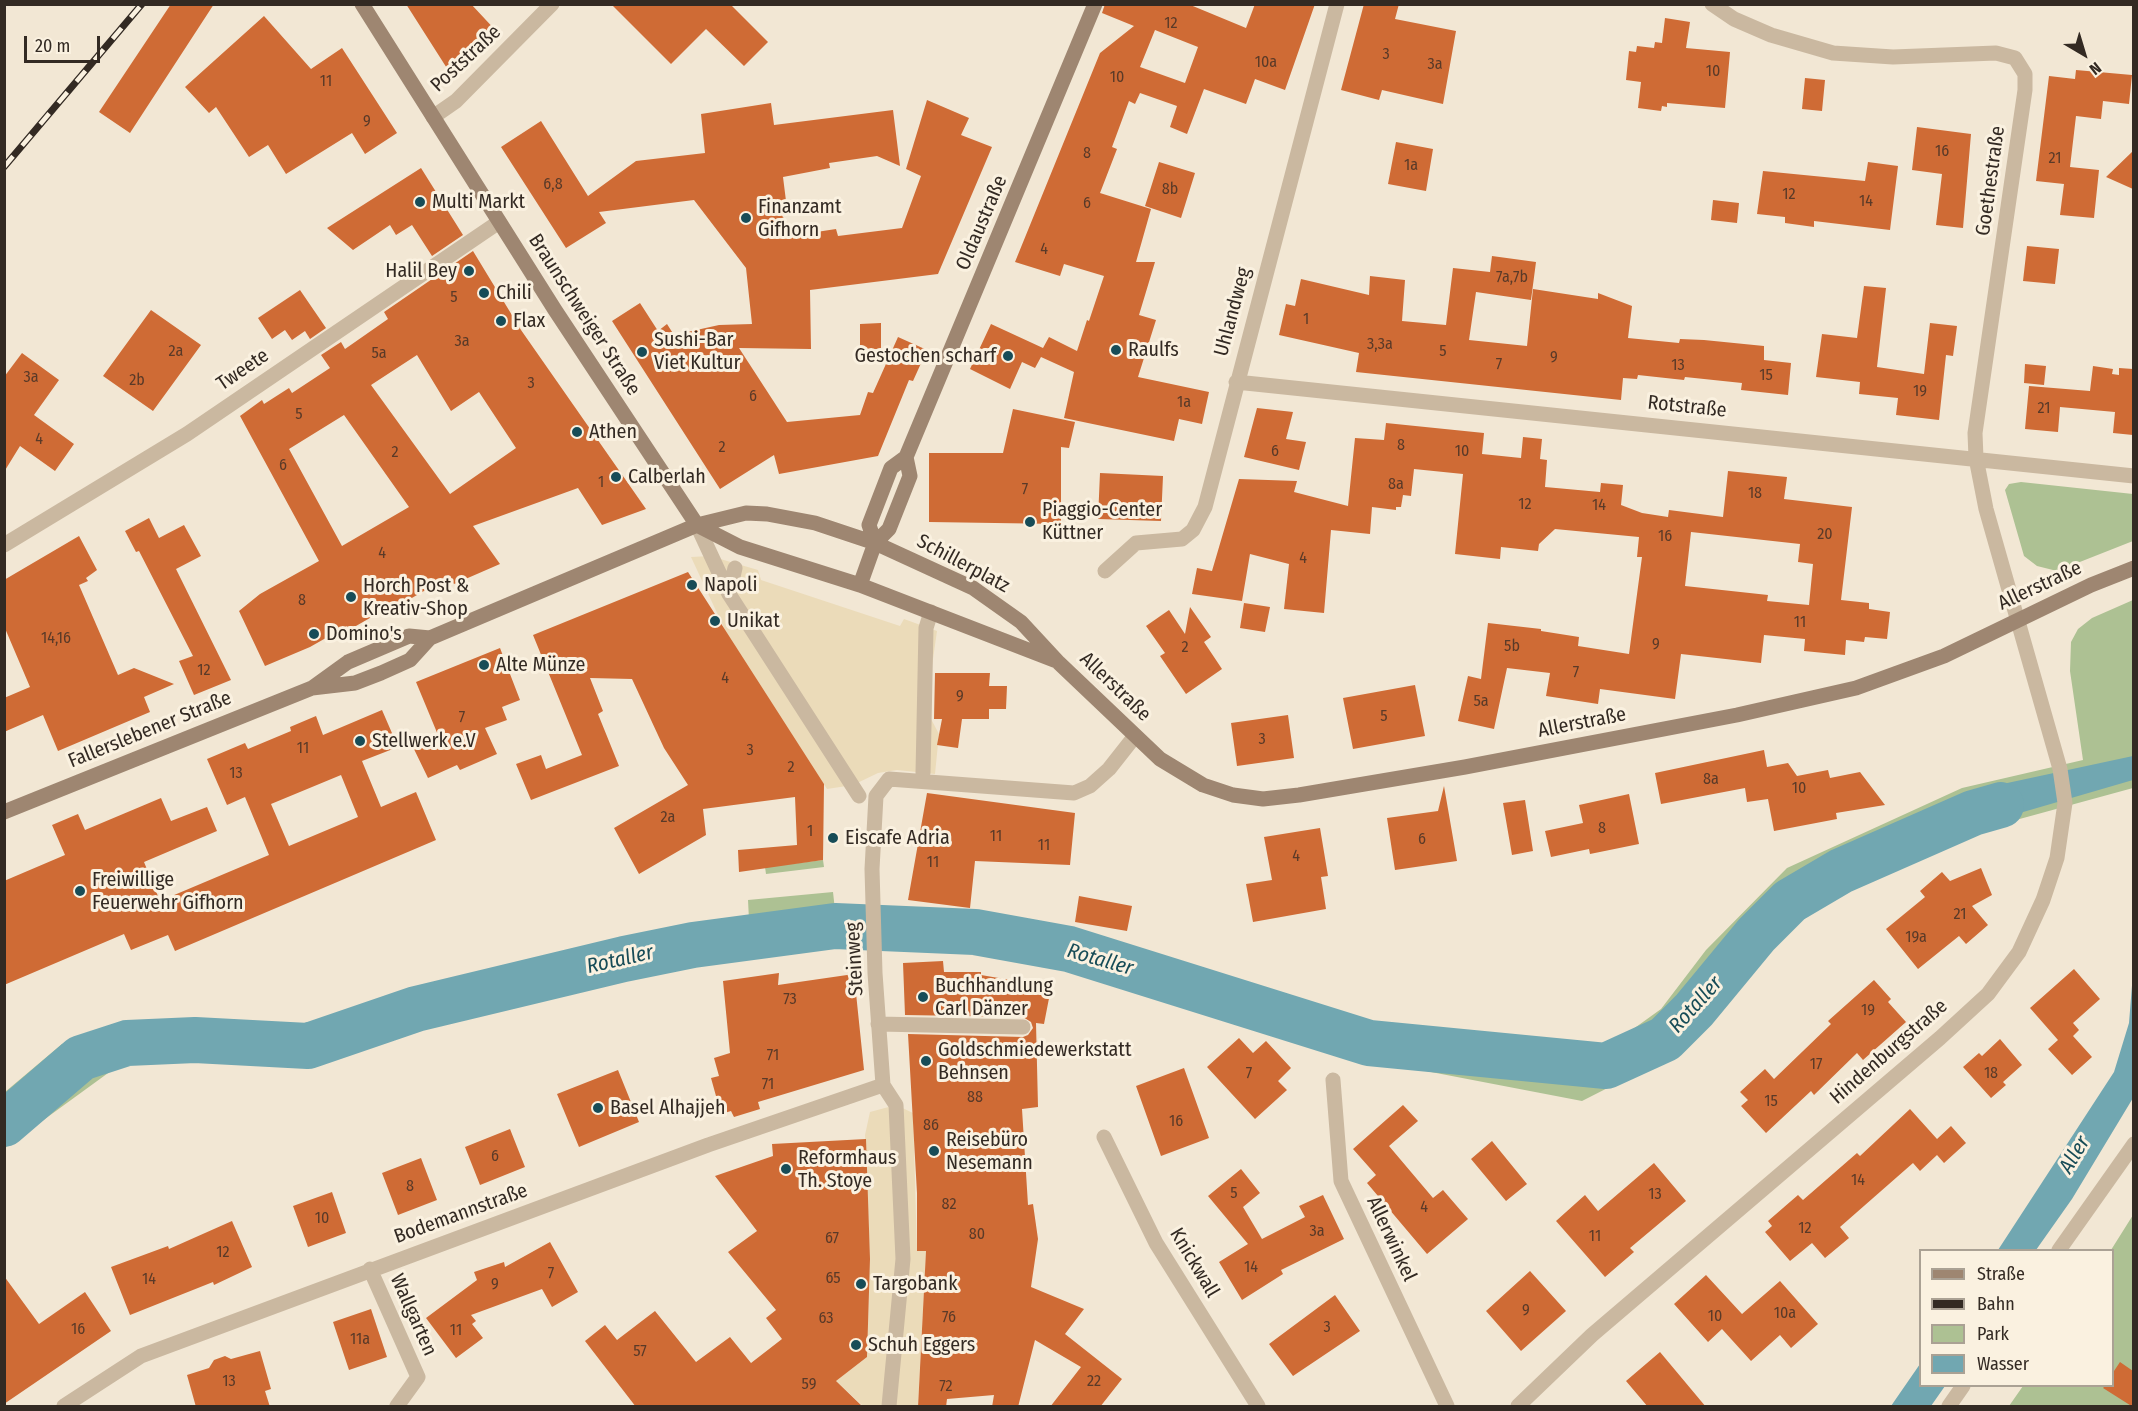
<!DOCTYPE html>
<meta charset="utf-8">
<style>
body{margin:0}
#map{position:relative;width:2138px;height:1411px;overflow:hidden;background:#f2e7d4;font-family:"Fira Sans Condensed",sans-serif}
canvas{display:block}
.frame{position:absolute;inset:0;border:6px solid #332a23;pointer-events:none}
.legend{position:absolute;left:1919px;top:1249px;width:195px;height:138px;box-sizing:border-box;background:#faf1e0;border:2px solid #aaa194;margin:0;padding:8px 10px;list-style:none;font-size:18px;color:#332a23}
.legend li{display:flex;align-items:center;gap:12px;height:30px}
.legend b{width:30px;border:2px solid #aaa194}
.north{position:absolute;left:2054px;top:24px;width:60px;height:60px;-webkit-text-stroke:4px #faf1e0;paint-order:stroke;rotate:142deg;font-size:16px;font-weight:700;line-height:24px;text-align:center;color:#332a23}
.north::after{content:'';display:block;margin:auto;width:21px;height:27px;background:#332a23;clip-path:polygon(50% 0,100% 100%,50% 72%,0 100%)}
.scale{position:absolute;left:24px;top:36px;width:76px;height:27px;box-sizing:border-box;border:3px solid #332a23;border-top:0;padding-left:8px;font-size:18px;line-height:21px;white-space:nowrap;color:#332a23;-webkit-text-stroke:4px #faf1e0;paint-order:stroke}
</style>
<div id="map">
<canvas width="2138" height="1411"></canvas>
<div class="frame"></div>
<ul class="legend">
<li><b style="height:8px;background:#9e8671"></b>Straße</li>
<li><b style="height:8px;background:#332a23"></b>Bahn</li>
<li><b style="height:16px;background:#adc193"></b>Park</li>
<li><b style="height:16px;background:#71a7b1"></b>Wasser</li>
</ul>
<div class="north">N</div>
<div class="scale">20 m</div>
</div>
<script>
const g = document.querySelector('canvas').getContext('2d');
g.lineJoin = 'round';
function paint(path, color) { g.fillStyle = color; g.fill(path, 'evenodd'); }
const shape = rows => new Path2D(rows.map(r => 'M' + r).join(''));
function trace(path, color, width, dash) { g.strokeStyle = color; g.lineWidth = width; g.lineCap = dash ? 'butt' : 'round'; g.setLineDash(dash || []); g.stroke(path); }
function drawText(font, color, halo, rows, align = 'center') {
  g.font = font + ' "Fira Sans Condensed",sans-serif'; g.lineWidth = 6; g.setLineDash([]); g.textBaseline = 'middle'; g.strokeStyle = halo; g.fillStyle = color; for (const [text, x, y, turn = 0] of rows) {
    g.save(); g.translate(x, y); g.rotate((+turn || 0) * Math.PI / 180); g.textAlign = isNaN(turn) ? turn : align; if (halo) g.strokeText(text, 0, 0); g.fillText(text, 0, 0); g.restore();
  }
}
paint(shape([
 [2021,482,2133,494,2133,541,2057,571,2037,566,2024,556,2005,490,2009,484],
 [2133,600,2133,788,1994,826,1864,879,1800,912,1688,1038,1645,1069,1582,1101,1332,1053,1169,1001,1056,957,922,940,831,941,692,957,483,1005,371,1041,284,1063,157,1058,115,1068,5,1148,5,1092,62,1044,138,1022,316,1027,463,976,634,936,834,911,963,911,1063,930,1350,1018,1562,1050,1611,1045,1661,1009,1706,950,1787,868,1962,788,2083,760,2070,671,2071,642,2078,629,2092,618],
 [823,860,824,867,766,874,765,867],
 [833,892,835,910,749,920,748,900],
 [2133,1215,2133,1406,2009,1406,2023,1386,2112,1386,2111,1250]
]), '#adc193');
paint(shape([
 [710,556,758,570,761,580,900,626,904,619,937,631,931,673,931,719,939,734,935,774,897,770,878,773,853,785,827,789,725,630,691,557],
 [896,1105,913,1113,917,1251,926,1251,918,1406,863,1406,836,1381,867,1357,870,1259,865,1135,870,1112]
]), '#ebdbb9');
paint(shape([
 [2133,756,2133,780,2006,817,1950,841,1933,810,1984,788],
 [2133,973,2133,1098,2072,1199,2036,1250,1998,1250,2114,1072,2129,1023],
 [1920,1364,1920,1386,1945,1386,1931,1406,1891,1406]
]), '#71a7b1');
trace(shape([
 [4,1124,81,1058,127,1043,195,1040,308,1046,416,1009,624,959,693,945,835,926,975,932,1069,949,1369,1043,1606,1066,1665,1039,1694,1010,1756,935,1790,901,1841,871,1973,813,2001,805]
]), '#71a7b1', 46);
paint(shape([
 [171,4,214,4,130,133,99,112],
 [406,4,471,4,499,34,473,57,450,73],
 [611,4,730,4,768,42,744,66,706,29,671,64],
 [1105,4,1188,4,1246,28,1255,4,1315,4,1285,90,1255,79,1246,104,1204,89,1187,134,1170,127,1177,106,1140,93,1135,104,1129,101,1112,147,1117,149,1100,193,1151,209,1136,262,1155,262,1139,315,1156,320,1138,377,1209,392,1202,424,1179,419,1174,441,1064,418,1074,372,1041,357,1035,368,1022,362,1010,389,970,369,991,324,1043,348,1049,337,1077,351,1087,320,1089,321,1104,276,1064,264,1060,276,1015,262,1100,53,1134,26,1102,13],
 [1155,30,1198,47,1185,83,1140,67],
 [1364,4,1399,4,1395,19,1456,31,1443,104,1382,90,1379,100,1341,90],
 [264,16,311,69,342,48,397,133,365,154,352,133,286,174,268,145,249,157,216,107,209,113,185,87],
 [1665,18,1690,22,1686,48,1730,52,1725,108,1667,103,1667,107,1662,106,1661,111,1638,108,1641,82,1626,80,1629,51,1636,52,1637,46,1654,48,1655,42,1662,43],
 [2076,70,2132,75,2129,104,2103,101,2101,119,2076,116,2070,167,2099,170,2094,218,2060,215,2064,184,2036,181,2049,76,2075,79],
 [1805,78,1825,80,1822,111,1802,109],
 [927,100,969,118,961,135,992,147,938,274,810,290,811,349,739,348,787,422,860,415,868,392,873,393,898,337,927,350,913,381,909,380,878,456,779,474,774,455,720,489,612,321,640,303,658,331,667,324,674,335,719,325,752,324,746,268,694,200,599,212,606,223,566,248,501,147,541,121,588,196,636,161,705,153,701,114,771,103,774,125,893,110,900,166,877,156,829,163,830,168,783,177,786,201,776,208,797,235,836,229,838,236,902,228,921,176,906,169],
 [1917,127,1971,134,1963,228,1936,225,1942,174,1912,170],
 [1396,142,1433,149,1426,191,1388,184],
 [2133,151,2133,189,2106,177],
 [1159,162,1195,173,1181,218,1145,206],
 [1868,162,1898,166,1890,230,1814,221,1814,227,1785,223,1785,217,1757,214,1763,171,1865,181],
 [421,168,463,235,432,256,412,225,396,235,390,225,353,250,327,228],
 [1713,200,1739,203,1737,223,1711,220],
 [2027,246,2059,249,2055,284,2023,281],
 [473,251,521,330,646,509,602,525,578,488,473,526,500,564,454,584,450,576,391,610,389,607,349,630,347,626,310,647,265,666,239,611,260,594,319,561,240,416,262,400,264,404,289,388,292,393,330,368,321,355,341,342,345,349,388,319,384,312],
 [417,355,451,411,479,392,516,448,450,494,371,385],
 [344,415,409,507,342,546,289,449],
 [1492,256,1536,262,1531,300,1476,292,1469,340,1527,346,1533,289,1598,299,1598,293,1632,306,1628,338,1679,343,1680,339,1704,340,1764,346,1764,360,1791,363,1788,395,1741,390,1742,383,1685,377,1684,380,1638,375,1637,379,1623,378,1621,400,1356,372,1359,353,1279,335,1286,304,1295,306,1301,279,1369,295,1370,276,1405,280,1402,321,1446,325,1453,268,1490,272],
 [1864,286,1886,288,1877,367,1924,374,1930,323,1957,326,1953,356,1946,355,1939,420,1896,415,1898,398,1859,394,1860,382,1816,377,1822,334,1857,338],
 [300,290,326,328,310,339,305,331,292,340,285,330,272,339,258,318],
 [151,310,201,345,153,411,103,376],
 [881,323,881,349,860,349,860,324],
 [22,353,59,380,34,415,74,444,55,471,20,446,4,472,4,377],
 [2025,364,2046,366,2044,385,2024,383],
 [2093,366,2113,369,2112,374,2119,375,2119,368,2133,369,2133,435,2113,433,2115,412,2060,407,2058,432,2025,429,2029,386,2090,391],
 [1257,408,1293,412,1286,439,1306,442,1299,470,1244,457],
 [1013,409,1075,422,1069,448,1061,447,1061,524,929,522,929,453,1003,453],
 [1386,423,1484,433,1482,454,1521,458,1523,437,1542,439,1540,459,1547,460,1545,487,1600,492,1601,483,1623,485,1621,505,1642,513,1668,517,1669,510,1723,517,1728,471,1787,477,1784,499,1852,507,1841,600,1869,603,1869,609,1890,612,1887,639,1865,637,1864,642,1846,640,1845,655,1804,651,1805,639,1764,635,1761,663,1681,654,1675,699,1600,689,1598,704,1546,696,1550,673,1507,668,1494,729,1458,721,1468,676,1481,679,1488,623,1541,629,1541,631,1579,637,1578,646,1629,654,1642,557,1637,557,1639,537,1555,529,1539,544,1538,551,1501,547,1500,559,1455,554,1463,474,1414,469,1411,496,1403,495,1401,507,1396,507,1396,510,1372,507,1370,534,1331,530,1324,613,1284,609,1289,564,1250,554,1242,601,1192,594,1197,568,1212,571,1239,479,1297,481,1294,492,1348,506,1355,438,1384,440],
 [1691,532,1800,544,1798,562,1813,564,1809,605,1767,601,1768,595,1685,586],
 [1100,473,1163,476,1161,521,1098,519],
 [149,518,159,538,184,525,201,556,176,569,231,680,194,695,179,661,193,656,139,551,136,552,125,531],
 [79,536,97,570,86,578,88,581,79,585,118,675,134,668,174,684,144,697,150,712,58,751,43,715,4,732,4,698,30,687,4,626,4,580],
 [688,572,824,784,823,860,739,872,738,850,797,845,795,797,703,809,706,835,639,874,614,828,688,785,664,748,632,679,590,678,603,711,598,714,619,766,531,800,516,764,541,755,546,769,582,755,533,635],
 [1244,603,1270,607,1265,632,1240,628],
 [1190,607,1211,637,1204,642,1222,669,1186,694,1160,656,1165,653,1146,626,1169,610,1185,634],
 [500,648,520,700,502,707,507,720,485,728,497,754,460,770,457,765,428,778,412,745,438,735,416,682],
 [935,673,990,673,989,686,1007,686,1006,709,989,709,989,719,962,719,958,748,937,745,942,719,934,719],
 [1415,685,1425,736,1353,749,1343,698],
 [382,710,398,747,362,761,381,807,416,792,436,840,175,951,168,935,131,950,124,934,4,985,4,881,65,855,52,825,78,814,85,830,161,798,171,821,207,807,217,831,144,862,160,901,269,855,245,797,227,805,207,759,245,743,248,749,291,731,290,727,316,716,323,735],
 [341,775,358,817,289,846,271,804],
 [1288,715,1294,758,1237,766,1231,723],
 [1764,750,1767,767,1788,763,1797,776,1828,770,1830,778,1860,772,1885,805,1836,813,1837,819,1774,831,1768,799,1747,802,1745,788,1661,804,1655,773],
 [1444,786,1457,861,1395,870,1387,818,1438,811],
 [927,793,1075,813,1070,865,975,861,970,908,908,900],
 [1629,794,1639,844,1590,854,1589,849,1551,857,1545,831,1583,823,1579,805],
 [1525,800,1533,851,1512,855,1503,803],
 [1320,828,1328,876,1321,877,1326,909,1253,922,1246,884,1272,880,1264,837],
 [1981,868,1992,895,1972,906,1988,925,1966,944,1959,936,1918,969,1886,929,1925,897,1920,891,1942,872,1950,881],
 [1079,896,1132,906,1127,931,1075,922],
 [943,961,944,972,981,972,981,975,1022,982,1024,978,1051,988,1044,1024,1036,1023,1038,1107,1022,1109,1028,1205,1033,1204,1038,1239,1031,1287,1084,1309,1065,1334,1122,1379,1100,1407,1050,1407,1081,1367,1035,1340,1018,1407,992,1407,994,1395,947,1399,946,1407,918,1407,926,1251,917,1251,917,1193,908,1034,1023,1037,1028,1035,1033,1028,1031,1022,1023,1017,905,1015,903,963],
 [2074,969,2100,999,2073,1023,2079,1030,2073,1036,2092,1057,2072,1075,2048,1049,2058,1040,2030,1008],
 [779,973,778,985,854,974,864,1070,758,1102,760,1109,734,1117,731,1111,721,1114,711,1078,719,1076,714,1058,730,1053,723,981],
 [1874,980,1891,999,1888,1002,1906,1022,1863,1060,1857,1053,1814,1095,1811,1091,1766,1133,1741,1106,1748,1100,1740,1092,1765,1069,1774,1079,1831,1024,1828,1021],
 [1239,1038,1253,1053,1266,1041,1291,1068,1278,1081,1287,1090,1255,1119,1207,1067],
 [2000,1039,2022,1065,2003,1082,2006,1085,1991,1098,1963,1067,1979,1053,1982,1056],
 [1184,1068,1209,1138,1161,1156,1136,1086],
 [618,1070,639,1122,579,1147,557,1094],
 [1403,1105,1418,1121,1389,1146,1433,1198,1443,1190,1468,1219,1427,1254,1367,1183,1376,1175,1353,1149],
 [1910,1109,1937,1139,1951,1126,1966,1143,1944,1163,1937,1155,1920,1171,1913,1163,1840,1227,1849,1238,1825,1258,1812,1243,1790,1261,1765,1232,1772,1226,1768,1221,1798,1195,1803,1200,1857,1153,1860,1156],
 [510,1129,525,1167,480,1185,465,1147],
 [866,1139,870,1259,867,1357,836,1381,863,1407,636,1407,585,1341,605,1325,617,1340,655,1311,696,1362,730,1337,751,1363,782,1339,766,1318,776,1310,728,1252,757,1231,715,1176,773,1156,772,1144],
 [1492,1141,1527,1184,1506,1201,1471,1159],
 [421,1158,437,1200,398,1215,382,1173],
 [1654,1163,1686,1201,1630,1248,1634,1252,1605,1277,1556,1221,1585,1195,1598,1211],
 [1241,1169,1260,1193,1243,1207,1262,1239,1305,1217,1299,1206,1323,1195,1344,1239,1281,1270,1283,1274,1242,1300,1219,1262,1248,1244,1208,1196],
 [332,1192,346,1233,308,1247,293,1206],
 [232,1221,252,1267,214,1285,213,1282,130,1315,111,1267,168,1246,169,1249],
 [550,1242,578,1292,552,1307,542,1289,471,1315,476,1321,472,1324,483,1338,456,1358,426,1318,477,1280,474,1272,504,1262,505,1267],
 [1530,1271,1566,1311,1521,1351,1486,1311],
 [1706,1275,1742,1314,1780,1281,1818,1324,1791,1348,1780,1335,1751,1361,1722,1329,1708,1342,1674,1304],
 [4,1276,39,1324,85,1292,111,1331,4,1404],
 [1335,1295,1360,1331,1293,1376,1269,1344],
 [371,1309,387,1357,349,1370,333,1322],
 [260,1351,271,1389,265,1391,270,1407,196,1407,187,1375,209,1368,214,1360,225,1356,231,1359],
 [1660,1352,1706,1407,1648,1407,1626,1381],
 [2120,1362,2133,1371,2133,1407,2103,1388,2105,1386,2112,1386,2112,1374]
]), '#cf6b35');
trace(shape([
 [433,117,456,101,552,4],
 [1236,382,2134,476],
 [697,525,729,594,859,796],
 [4,545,187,434,499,222],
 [1105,571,1136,543,1182,539,1193,530,1205,507,1337,4],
 [729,594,735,568],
 [923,773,926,628,931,612],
 [878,1024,1023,1027],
 [1333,1080,1341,1181,1447,1406],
 [1104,1137,1156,1243,1258,1406],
 [2059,1250,2134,1144],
 [370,1269,418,1377,397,1406],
 [64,1406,141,1356,708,1145,883,1085],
 [889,1406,903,1259,896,1105,883,1085,875,973,872,869,876,796,889,779,1074,793,1090,786,1109,769,1135,736],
 [1518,1406,1592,1335,1940,1038,1988,994,2019,952,2043,900,2057,858,2065,803,2060,769,1986,509,1976,458,1975,433,2025,90,2025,74,2015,58,1996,53,1893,57,1833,53,1771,35,1734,19,1712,4],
 [1949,1406,1963,1386]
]), '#cab8a0', 15);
trace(shape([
 [362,4,555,310,697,525],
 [697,525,740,547,860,585,1054,660],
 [875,543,869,525,891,468,906,457,1095,4],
 [860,585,875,543,889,529,910,476,906,457],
 [312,688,348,662,409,636,430,638],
 [4,812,312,688,355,683,381,673,410,660,430,638,697,525,746,513,767,514,815,523,875,543,973,588,1021,622,1059,663,1160,759,1203,785,1233,795,1263,799,1299,795,1465,767,1737,715,1856,688,1944,656,2091,585,2134,568]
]), '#9e8671', 15);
const rail = shape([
 [4,167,142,4]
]);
trace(rail, '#332a23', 7);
trace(rail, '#faf1e0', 4.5, [14]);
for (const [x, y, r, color] of [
 [420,202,6,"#174c57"],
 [746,218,6,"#174c57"],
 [469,271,6,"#174c57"],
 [484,293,6,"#174c57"],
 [501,321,6,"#174c57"],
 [1116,350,6,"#174c57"],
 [642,352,6,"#174c57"],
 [1008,356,6,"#174c57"],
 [577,432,6,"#174c57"],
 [616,477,6,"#174c57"],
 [1030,522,6,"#174c57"],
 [692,585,6,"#174c57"],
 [351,597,6,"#174c57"],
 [715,621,6,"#174c57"],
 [314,634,6,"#174c57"],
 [484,665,6,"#174c57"],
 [360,741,6,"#174c57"],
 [833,838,6,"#174c57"],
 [80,891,6,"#174c57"],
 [923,997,6,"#174c57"],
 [926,1061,6,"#174c57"],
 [598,1108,6,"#174c57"],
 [934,1151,6,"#174c57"],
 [786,1169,6,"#174c57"],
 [861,1284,6,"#174c57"],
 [856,1345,6,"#174c57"]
]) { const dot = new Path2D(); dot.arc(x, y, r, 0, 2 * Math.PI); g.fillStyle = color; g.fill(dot); trace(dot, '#faf1e0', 2); }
drawText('16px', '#5a3a28', null, [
 ["12",1171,24],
 ["3",1386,55],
 ["10a",1266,63],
 ["3a",1435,65],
 ["10",1713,72],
 ["10",1117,78],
 ["11",326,82],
 ["9",367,122],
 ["16",1942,152],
 ["8",1087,154],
 ["21",2055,159],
 ["1a",1411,166],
 ["6,8",553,185],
 ["8b",1170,190],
 ["12",1789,195],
 ["14",1866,202],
 ["6",1087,204],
 ["4",1044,250],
 ["7a,7b",1512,278],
 ["5",454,298],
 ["1",1306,320],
 ["3a",462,342],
 ["3,3a",1380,345],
 ["2a",176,352],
 ["5",1443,352],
 ["5a",379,354],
 ["9",1554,358],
 ["7",1499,365],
 ["13",1678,366],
 ["15",1766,376],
 ["3a",31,378],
 ["2b",137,381],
 ["3",531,384],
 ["19",1920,392],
 ["6",753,397],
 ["1a",1184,403],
 ["21",2044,409],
 ["5",299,415],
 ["4",39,440],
 ["8",1401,446],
 ["2",722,448],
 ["6",1275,452],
 ["10",1462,452],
 ["2",395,453],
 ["6",283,466],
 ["1",601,483],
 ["8a",1396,485],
 ["7",1025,490],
 ["18",1755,494],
 ["12",1525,505],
 ["14",1599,506],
 ["20",1825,535],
 ["16",1665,537],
 ["4",382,554],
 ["4",1303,559],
 ["8",302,601],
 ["11",1800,623],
 ["14,16",56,639],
 ["9",1656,645],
 ["5b",1512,647],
 ["2",1185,648],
 ["12",204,671],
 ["7",1576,673],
 ["4",725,679],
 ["9",960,697],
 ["5a",1481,702],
 ["5",1384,717],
 ["7",462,718],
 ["3",1262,740],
 ["11",303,749],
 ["3",750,751],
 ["2",791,768],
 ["13",236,774],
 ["8a",1711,780],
 ["10",1799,789],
 ["2a",668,818],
 ["8",1602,829],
 ["1",810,832],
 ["11",996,837],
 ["6",1422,840],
 ["11",1044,846],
 ["4",1296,857],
 ["11",933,863],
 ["21",1960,915],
 ["19a",1916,938],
 ["73",790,1000],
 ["19",1868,1011],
 ["71",773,1056],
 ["17",1816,1065],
 ["7",1249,1074],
 ["18",1991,1074],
 ["71",768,1085],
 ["88",975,1098],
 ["15",1771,1102],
 ["16",1176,1122],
 ["86",931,1126],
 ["6",495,1157],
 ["14",1858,1181],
 ["8",410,1187],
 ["5",1234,1194],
 ["13",1655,1195],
 ["82",949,1205],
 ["4",1424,1208],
 ["10",322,1219],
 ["12",1805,1229],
 ["3a",1317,1232],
 ["80",977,1235],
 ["11",1595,1237],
 ["67",832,1239],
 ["12",223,1253],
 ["14",1251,1268],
 ["7",551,1274],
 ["65",833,1279],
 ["14",149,1280],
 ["9",495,1285],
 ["9",1526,1311],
 ["10a",1785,1314],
 ["10",1715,1317],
 ["76",949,1318],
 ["63",826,1319],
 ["3",1327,1328],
 ["16",78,1330],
 ["11",456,1331],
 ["11a",360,1340],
 ["57",640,1352],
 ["13",229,1382],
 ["22",1094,1382],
 ["59",809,1385],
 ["72",946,1387]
]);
drawText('20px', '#332a23', '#faf1e0', [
 ["Poststraße",466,59,-43],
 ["Goethestraße",1991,181,-82],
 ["Oldaustraße",982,223,-67],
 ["Uhlandweg",1233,312,-75],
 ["Braunschweiger Straße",584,315,57],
 ["Tweete",243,370,-34],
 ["Rotstraße",1687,407,6],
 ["Schillerplatz",963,564,28],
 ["Allerstraße",2040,586,-25],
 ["Allerstraße",1115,687,44],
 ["Allerstraße",1582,723,-11],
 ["Fallerslebener Straße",150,730,-22],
 ["Steinweg",855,959,-93],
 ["Hindenburgstraße",1889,1052,-41],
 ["Bodemannstraße",461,1214,-20],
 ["Allerwinkel",1391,1239,65],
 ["Knickwall",1194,1263,59],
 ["Wallgarten",413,1315,66]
]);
drawText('20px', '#332a23', '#faf1e0', [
 ["Multi Markt",432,202],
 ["Finanzamt",758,207],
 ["Gifhorn",758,230],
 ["Halil Bey",457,271,"right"],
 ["Chili",496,293],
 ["Flax",513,321],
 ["Sushi-Bar",654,340],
 ["Viet Kultur",654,363],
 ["Raulfs",1128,350],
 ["Gestochen scharf",996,356,"right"],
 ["Athen",589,432],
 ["Calberlah",628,477],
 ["Piaggio-Center",1042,510],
 ["Küttner",1042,533],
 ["Napoli",704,585],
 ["Horch Post &",363,586],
 ["Kreativ-Shop",363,609],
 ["Unikat",727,621],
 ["Domino's",326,634],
 ["Alte Münze",496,665],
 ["Stellwerk e.V",372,741],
 ["Eiscafe Adria",845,838],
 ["Freiwillige",92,880],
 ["Feuerwehr Gifhorn",92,903],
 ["Buchhandlung",935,986],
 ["Carl Dänzer",935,1009],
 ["Goldschmiedewerkstatt",938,1050],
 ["Behnsen",938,1073],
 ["Basel Alhajjeh",610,1108],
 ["Reisebüro",946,1140],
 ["Nesemann",946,1163],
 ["Reformhaus",798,1158],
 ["Th. Stoye",798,1181],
 ["Targobank",873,1284],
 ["Schuh Eggers",868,1345]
], 'left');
drawText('italic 21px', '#174c57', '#faf1e0', [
 ["Rotaller",620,960,-13],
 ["Rotaller",1100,960,16],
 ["Rotaller",1696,1005,-48],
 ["Aller",2075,1155,-59]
]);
</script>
